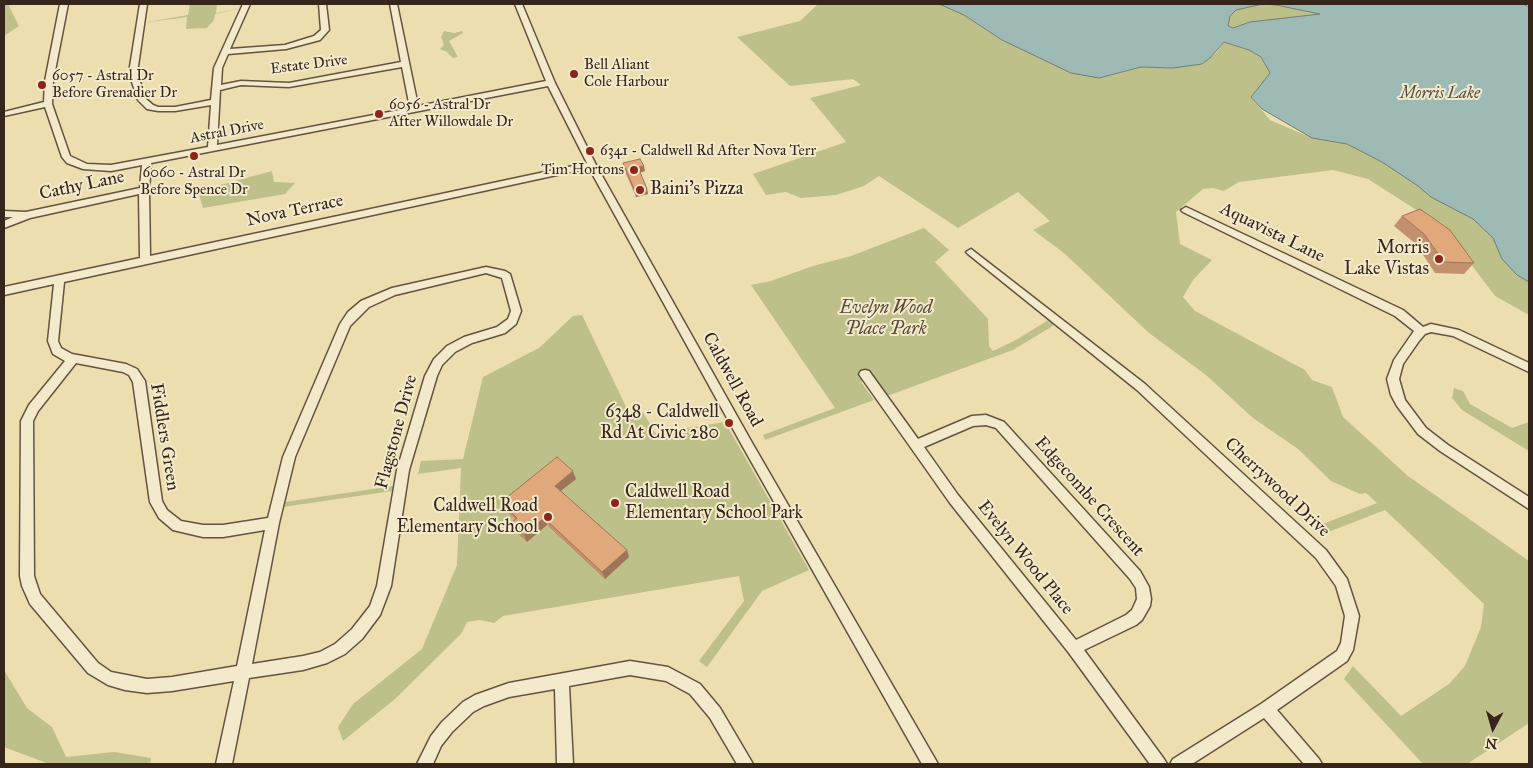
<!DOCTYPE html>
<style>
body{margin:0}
#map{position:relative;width:1533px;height:768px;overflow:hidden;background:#eddeb0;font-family:"IM FELL Great Primer",serif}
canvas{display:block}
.frame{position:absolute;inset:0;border:5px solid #36251b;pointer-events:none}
.north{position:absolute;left:1468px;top:703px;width:50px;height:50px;-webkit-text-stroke:4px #f3eacc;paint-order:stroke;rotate:186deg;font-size:14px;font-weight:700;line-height:20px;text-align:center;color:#36251b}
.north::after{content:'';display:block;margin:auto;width:18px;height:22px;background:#36251b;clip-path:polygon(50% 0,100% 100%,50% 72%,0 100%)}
</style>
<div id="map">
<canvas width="1533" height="768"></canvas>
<div class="frame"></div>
<div class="north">N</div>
</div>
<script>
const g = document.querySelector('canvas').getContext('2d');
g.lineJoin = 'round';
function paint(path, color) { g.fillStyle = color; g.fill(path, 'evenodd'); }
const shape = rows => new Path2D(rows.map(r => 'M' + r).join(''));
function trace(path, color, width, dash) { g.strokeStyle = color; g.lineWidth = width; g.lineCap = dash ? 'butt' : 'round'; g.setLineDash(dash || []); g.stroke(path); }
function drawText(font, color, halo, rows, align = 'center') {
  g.font = font + ' "IM FELL Great Primer",serif'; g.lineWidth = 4; g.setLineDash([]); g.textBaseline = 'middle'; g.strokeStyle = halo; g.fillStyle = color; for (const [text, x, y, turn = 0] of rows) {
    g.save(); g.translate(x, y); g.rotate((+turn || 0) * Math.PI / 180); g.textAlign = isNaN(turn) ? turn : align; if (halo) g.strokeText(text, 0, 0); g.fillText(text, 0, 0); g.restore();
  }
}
paint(shape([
 [4,4,8,4,19,26,4,36],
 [190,4,217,4,216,13,241,8,215,14,214,20,207,28,186,29,187,17,142,23,188,15],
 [818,4,939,4,964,15,1002,40,1099,78,1141,67,1173,68,1204,63,1216,53,1224,42,1249,50,1261,57,1270,73,1251,97,1270,120,1312,138,1347,144,1383,161,1471,214,1529,272,1529,315,1495,296,1443,227,1368,179,1333,170,1239,182,1224,191,1213,188,1203,189,1176,212,1180,244,1212,260,1193,280,1183,297,1195,311,1305,370,1312,380,1332,387,1343,417,1408,476,1529,561,1529,723,1467,764,1423,764,1344,679,1353,666,1401,716,1449,684,1465,666,1481,627,1484,604,1385,510,1323,534,1315,527,1377,503,1366,493,1360,494,1331,481,1298,449,1253,418,1206,375,1149,333,1064,253,1033,230,1050,221,1018,192,958,228,879,176,864,186,836,195,801,198,786,192,766,195,753,174,846,142,810,98,861,85,853,79,790,86,737,37,800,21],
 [1263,4,1276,5,1322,14,1250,22,1233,28,1228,26,1230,16,1236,10],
 [444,31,454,33,462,31,463,33,449,41,458,57,453,58,447,52,440,49,444,45,441,37],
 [272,171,274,182,295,183,285,194,203,208,198,191],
 [924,228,949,250,935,262,988,319,989,346,993,351,1016,340,1050,319,1056,324,1013,350,887,396,874,377,861,382,874,400,765,440,763,435,835,408,751,285,771,281,813,266,851,256],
 [582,315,630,415,643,412,655,433,725,422,809,570,762,591,707,667,699,661,744,601,739,576,503,616,494,623,480,620,467,622,461,634,395,699,343,741,338,727,353,704,422,649,457,565,461,468,418,474,421,461,463,459,483,377,539,348,573,316],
 [1454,388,1463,391,1470,404,1512,428,1529,422,1529,451,1462,410,1452,398],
 [393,486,392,491,283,507,285,502],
 [4,670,27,708,52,727,66,757,114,752,151,758,150,764,49,764,4,747]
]), '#bdc088');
const water = shape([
 [939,4,1523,4,1529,7,1529,282,1517,275,1502,259,1493,238,1473,219,1431,197,1418,186,1382,162,1347,144,1312,138,1262,109,1251,97,1270,73,1261,57,1249,50,1224,42,1210,58,1202,64,1173,68,1141,67,1099,78,1071,73,1002,40,964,15,939,4],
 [1263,4,1276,5,1320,14,1250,22,1233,28,1228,26,1230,16,1236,10,1263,4]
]);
paint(water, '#9dbab5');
trace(water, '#747e77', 1);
const minor = shape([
 [60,4,68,4,53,81,52,104,70,156,87,164,111,165,208,147,211,105,175,111,158,111,147,109,138,100,129,73,140,4,147,4,137,73,146,99,153,105,158,107,175,107,211,100,214,68,243,4,250,4,230,49,285,45,314,36,321,30,319,4,326,4,329,30,320,40,286,49,228,54,222,68,221,85,241,81,289,83,401,62,390,4,397,4,418,106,546,81,515,4,522,4,555,83,596,165,751,441,938,764,922,764,743,447,589,168,64,282,58,341,61,348,72,354,126,364,137,369,145,381,162,501,167,510,181,521,203,525,223,525,268,518,283,457,340,324,348,312,361,301,392,288,486,267,505,271,510,274,521,311,516,324,505,333,472,343,455,352,442,365,437,376,409,470,391,586,380,615,362,639,345,654,327,663,303,670,249,678,232,764,216,764,234,681,172,691,147,693,125,690,108,685,88,673,30,604,22,586,20,576,21,421,29,405,65,361,53,354,48,341,54,284,4,295,4,287,140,258,139,194,30,218,4,228,4,221,13,217,4,217,4,211,26,212,140,188,142,165,111,171,83,169,67,163,62,157,45,107,4,116,4,112,44,102,45,81,60,4],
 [402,67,410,108,217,145,220,90,241,85,289,87,402,67],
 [548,86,587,163,150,256,149,190,151,163,548,86],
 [486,273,502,278,511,311,508,319,497,327,464,337,447,346,434,359,425,376,397,470,377,586,370,606,352,629,335,644,320,652,303,656,252,664,279,523,295,457,350,326,369,307,395,295,486,273],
 [76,363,123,372,129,375,133,382,150,502,159,518,173,530,203,537,223,537,265,530,237,666,172,677,147,679,111,672,98,663,40,594,34,576,33,421,38,411,76,363],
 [1186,207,1403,310,1423,327,1431,324,1459,330,1529,363,1529,372,1453,336,1431,332,1425,334,1419,341,1403,364,1399,379,1405,400,1426,428,1448,445,1529,497,1529,509,1440,451,1418,434,1397,406,1391,395,1387,379,1394,360,1414,331,1395,316,1183,212,1181,210,1186,207],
 [971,249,1145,384,1326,550,1347,579,1359,616,1353,650,1347,661,1277,710,1319,759,1322,764,1304,764,1264,718,1192,764,1170,764,1173,759,1261,704,1337,651,1341,643,1345,616,1336,586,1316,558,1137,390,968,254,966,252,971,249],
 [865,370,869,371,918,439,972,416,986,415,1004,422,1140,571,1149,587,1151,599,1150,606,1142,620,1136,625,1084,650,1164,759,1167,764,1150,764,1069,653,950,503,861,377,859,374,861,371,865,370],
 [986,425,996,428,1130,579,1136,588,1137,599,1132,610,1126,615,1076,640,958,495,924,447,973,426,986,425],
 [630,661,668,667,700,684,720,708,753,764,737,764,710,718,690,694,666,681,630,675,569,686,573,764,557,764,555,689,509,697,484,706,473,712,452,732,441,746,433,764,417,764,431,736,442,722,463,702,475,695,509,683,630,661]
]);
trace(minor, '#645340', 3);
paint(minor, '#f3eacc');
paint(shape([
 [623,163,645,171,640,172,647,189,648,194,636,197,624,169],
 [1402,216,1474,263,1464,274,1435,273,1416,244,1394,226],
 [576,479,561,491,629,557,605,579,547,525,527,542,514,530,511,523,515,519,504,509,501,502]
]), '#c2906b');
paint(shape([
 [644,166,645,171,639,173,638,167],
 [647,189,648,194,636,197,635,191],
 [573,471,576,479,558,493,555,486],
 [544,518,547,525,527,542,524,535],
 [627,550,629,557,605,579,602,572]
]), '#9e7657');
const building = shape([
 [640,159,644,166,638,167,647,189,635,191,623,163,640,159],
 [1420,209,1450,230,1474,263,1444,262,1424,234,1402,216,1420,209],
 [557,457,573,471,555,486,627,550,602,572,544,518,524,535,511,523,517,518,501,502,557,457]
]);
paint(building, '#e1a87c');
trace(building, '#9e7657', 1);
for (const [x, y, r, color] of [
 [574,74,5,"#8f2418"],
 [42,85,5,"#8f2418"],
 [379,114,5,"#8f2418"],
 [590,151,5,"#8f2418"],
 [194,156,5,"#8f2418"],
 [634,170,5,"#8f2418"],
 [640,190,5,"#8f2418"],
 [1439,259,5,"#8f2418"],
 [729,423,5,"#8f2418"],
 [615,503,5,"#8f2418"],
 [548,517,5,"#8f2418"]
]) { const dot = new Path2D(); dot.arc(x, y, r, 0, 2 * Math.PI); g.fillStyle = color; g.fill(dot); trace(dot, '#f3eacc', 2); }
drawText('15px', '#36251b', '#f3eacc', [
 ["Estate Drive",309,65,-7],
 ["Astral Drive",227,132,-11]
]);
drawText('15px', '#36251b', '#f3eacc', [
 ["Bell Aliant",584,65],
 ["Cole Harbour",584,82],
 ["6057 - Astral Dr",52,76],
 ["Before Grenadier Dr",52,93],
 ["6056 - Astral Dr",389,105],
 ["After Willowdale Dr",389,122],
 ["6341 - Caldwell Rd After Nova Terr",600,151],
 ["Tim Hortons",624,170,"right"],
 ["6060 - Astral Dr",194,173,"center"],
 ["Before Spence Dr",194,190,"center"]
], 'left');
drawText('italic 16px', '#504a42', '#f3eacc', [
 ["Morris Lake",1440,94]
]);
drawText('18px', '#36251b', '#f3eacc', [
 ["Cathy Lane",82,186,-12],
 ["Nova Terrace",295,211,-12],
 ["Aquavista Lane",1272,233,26],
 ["Caldwell Road",732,380,61],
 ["Flagstone Drive",397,432,-75],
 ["Fiddlers Green",164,437,81],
 ["Cherrywood Drive",1277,488,43],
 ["Edgecombe Crescent",1089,497,48],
 ["Evelyn Wood Place",1025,558,51]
]);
drawText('18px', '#36251b', '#f3eacc', [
 ["Baini's Pizza",650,190,"left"],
 ["Morris",1429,249],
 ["Lake Vistas",1429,270],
 ["6348 - Caldwell",719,413],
 ["Rd At Civic 280",719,434],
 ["Caldwell Road",625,493,"left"],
 ["Elementary School Park",625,514,"left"],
 ["Caldwell Road",538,507],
 ["Elementary School",538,528]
], 'right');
drawText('italic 18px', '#584c36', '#f3eacc', [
 ["Evelyn Wood",886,309],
 ["Place Park",886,330]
]);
</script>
